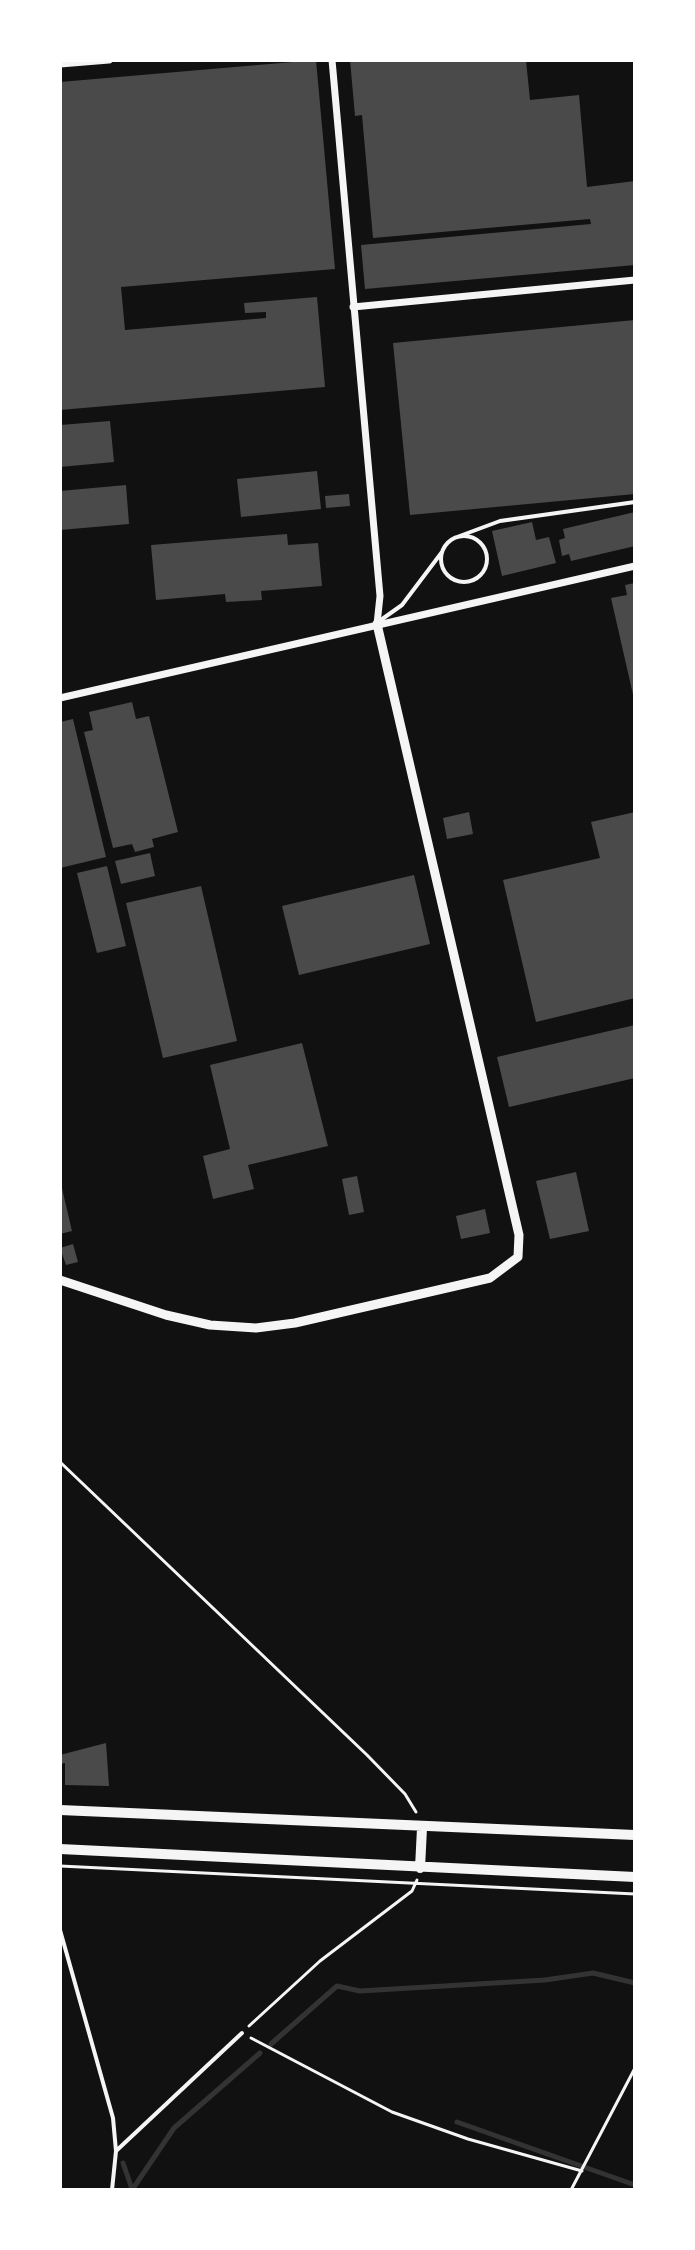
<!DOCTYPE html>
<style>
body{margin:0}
#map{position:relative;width:695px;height:2250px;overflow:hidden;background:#111;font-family:"Zilla Slab",serif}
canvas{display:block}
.frame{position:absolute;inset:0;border:62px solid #fff;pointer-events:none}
</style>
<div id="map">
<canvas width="695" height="2250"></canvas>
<div class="frame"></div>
</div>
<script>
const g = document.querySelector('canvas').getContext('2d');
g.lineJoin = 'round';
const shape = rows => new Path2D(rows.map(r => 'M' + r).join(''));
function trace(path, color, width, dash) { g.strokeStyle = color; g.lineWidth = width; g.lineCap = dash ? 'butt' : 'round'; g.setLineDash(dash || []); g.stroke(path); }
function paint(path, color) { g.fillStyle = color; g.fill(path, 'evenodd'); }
trace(shape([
 [271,2044,337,1986,360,1991,545,1980,593,1973,635,1983],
 [457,2122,635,2185],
 [123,2163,132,2189],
 [132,2190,174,2128,260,2053]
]), '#333', 5);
paint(shape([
 [316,60,335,269,121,287,125,330,266,318,266,312,245,313,244,303,317,297,325,387,60,410,60,82],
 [350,60,526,60,530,100,579,95,587,187,635,181,635,265,365,289,361,245,591,224,590,219,373,238,362,115,355,116],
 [635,320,635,494,410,515,393,343],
 [110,421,114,462,60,467,60,425],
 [317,471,321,509,241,517,237,479],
 [126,485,129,524,60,530,60,491],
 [349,494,350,506,326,508,325,496],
 [635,512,635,546,571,561,569,554,562,556,559,540,565,538,563,529],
 [532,522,536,540,549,537,556,563,502,576,492,531],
 [287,534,288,545,318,543,322,586,261,591,262,600,226,602,225,594,156,600,151,545],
 [635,583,635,699,634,699,611,598,627,595,625,585],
 [132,702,136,719,149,716,178,832,152,839,154,847,135,852,132,844,113,848,84,732,93,730,89,712],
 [73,719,106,857,60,868,60,722],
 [469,812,473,834,447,839,443,818],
 [635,812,635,998,536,1022,503,880,600,858,591,822],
 [150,853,155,876,121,884,115,861],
 [107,866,126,946,97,953,77,873],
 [414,875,430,944,299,975,282,906],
 [201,886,237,1041,163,1058,126,903],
 [635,1025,635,1078,509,1107,497,1057],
 [302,1043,328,1146,248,1165,254,1189,213,1199,203,1156,230,1149,210,1065],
 [576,1172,589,1231,550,1239,536,1181],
 [357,1176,364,1212,349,1215,342,1179],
 [61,1184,72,1231,60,1234,60,1185],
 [485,1209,490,1233,461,1239,456,1216],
 [73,1244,78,1262,66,1265,60,1248],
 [106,1743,109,1786,65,1785,65,1763,60,1764,60,1755]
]), '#4a4a4a');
trace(shape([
 [60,1462,367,1755,405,1794,416,1812],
 [60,1866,635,1894],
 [249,2026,320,1961,412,1891,417,1880],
 [251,2038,392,2112,468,2139,582,2171],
 [571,2190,635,2068]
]), '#f5f5f5', 3);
trace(shape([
 '441 559a23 23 0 1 1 46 0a23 23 0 1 1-46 0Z',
 [457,537,500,521,635,502],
 [378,622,402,605,442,552],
 [60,1930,113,2118,116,2151,112,2190],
 [116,2151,242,2033]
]), '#f5f5f5', 4);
trace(shape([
 [332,60,380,596,377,624],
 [60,64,109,60],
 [353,307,635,280],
 [60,698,635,566]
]), '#f5f5f5', 7);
trace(shape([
 [60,1280,166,1315,210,1325,256,1328,295,1323,490,1278,518,1257,519,1235,377,624]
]), '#f5f5f5', 9);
trace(shape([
 [60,1810,635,1835],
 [60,1849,635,1877],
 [420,1868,422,1828]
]), '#f5f5f5', 10);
</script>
